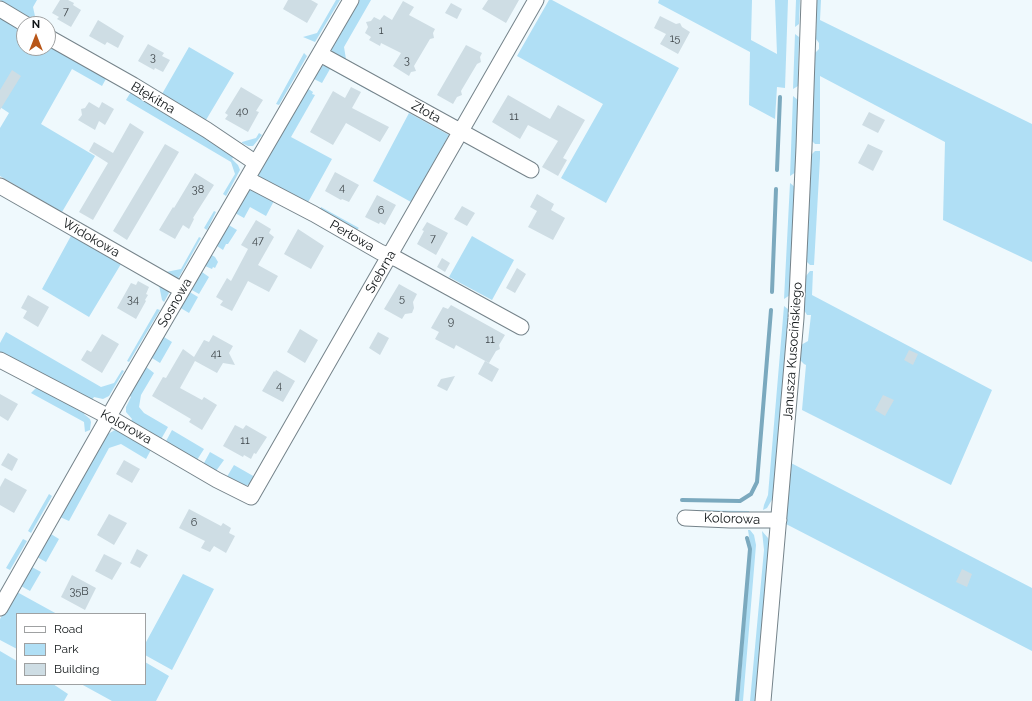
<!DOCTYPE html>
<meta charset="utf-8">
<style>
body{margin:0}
#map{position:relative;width:1032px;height:701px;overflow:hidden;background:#eff9fd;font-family:Raleway,sans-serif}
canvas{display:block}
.legend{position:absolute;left:16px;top:613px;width:130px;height:72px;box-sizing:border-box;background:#fff;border:1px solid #9fa1a2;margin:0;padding:5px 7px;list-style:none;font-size:12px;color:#0f1416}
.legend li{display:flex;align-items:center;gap:8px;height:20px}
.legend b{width:20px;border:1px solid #9fa1a2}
.north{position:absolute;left:16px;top:16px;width:40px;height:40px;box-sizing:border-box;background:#fff;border:1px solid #9fa1a2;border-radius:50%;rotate:0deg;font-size:11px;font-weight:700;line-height:16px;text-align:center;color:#0f1416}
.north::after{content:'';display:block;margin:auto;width:14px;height:18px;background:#b85618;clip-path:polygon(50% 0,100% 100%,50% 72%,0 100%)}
</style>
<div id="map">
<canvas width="1032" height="701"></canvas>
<ul class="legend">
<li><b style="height:5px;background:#fff"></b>Road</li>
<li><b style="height:11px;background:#b0dff5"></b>Park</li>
<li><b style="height:11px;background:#cedde4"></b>Building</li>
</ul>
<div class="north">N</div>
</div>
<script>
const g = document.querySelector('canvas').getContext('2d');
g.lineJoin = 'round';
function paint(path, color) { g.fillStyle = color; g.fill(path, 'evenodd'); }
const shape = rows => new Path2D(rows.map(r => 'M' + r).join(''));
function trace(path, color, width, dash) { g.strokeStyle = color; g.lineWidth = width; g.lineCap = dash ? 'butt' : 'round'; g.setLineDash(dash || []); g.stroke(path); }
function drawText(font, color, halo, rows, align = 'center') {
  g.font = font + ' Raleway,sans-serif'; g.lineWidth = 3; g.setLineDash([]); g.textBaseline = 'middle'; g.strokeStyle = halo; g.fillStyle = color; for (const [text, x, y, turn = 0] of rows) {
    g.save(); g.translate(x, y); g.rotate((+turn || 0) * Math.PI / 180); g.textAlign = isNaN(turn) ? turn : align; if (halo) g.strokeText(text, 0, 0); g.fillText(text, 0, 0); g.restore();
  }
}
paint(shape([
 [0,0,37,0,33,7,36,21],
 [336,0,340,0,315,42,303,37,317,33],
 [358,0,371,0,344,47,346,59,344,62,332,52,332,48],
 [549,0,552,0,679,68,606,203,561,178,603,104,517,56],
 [659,0,752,0,751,40,777,54,775,0,788,0,785,88,777,87,775,119,749,105,750,52,658,3],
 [796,0,800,0,799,24,795,27],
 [817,0,821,0,820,20,1032,124,1032,262,943,220,945,142,820,76,820,144,815,144,811,140,815,53,819,49,819,43,816,39],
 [0,15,24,28,24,48,48,48,48,42,107,77,102,86,72,69,41,124,95,156,62,212,0,176,0,128,9,113,0,107],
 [795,34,799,37,798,86,793,89],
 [189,47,234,73,206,120,162,94],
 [304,53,307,56,279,105,276,104],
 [328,65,373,89,373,93,330,69,322,83,312,78,319,68,322,66],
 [307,88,313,92,312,94,315,95,291,137,332,159,306,206,255,177],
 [132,90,234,156,232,159,238,165,240,170,226,196,223,194,235,174,231,162,126,100],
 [793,96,798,100,796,172,790,176],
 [409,113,449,135,411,202,373,181],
 [259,133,262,135,253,146,248,146,242,143,242,142,256,138],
 [815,151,820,151,820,158,814,265,810,265,806,261,811,155],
 [790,183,795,187,790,295,784,299],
 [249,188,275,199,266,216,250,207,244,218,235,213,235,211],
 [321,207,359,228,354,232,318,213],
 [214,211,216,212,207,230,204,228],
 [227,224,237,230,228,244,226,244,223,250,217,246,216,243],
 [72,234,167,289,169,293,164,302,162,300,159,285,121,264,89,317,42,289],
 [472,236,514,260,492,300,449,277],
 [199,237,201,238,178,279,176,279,166,272,181,269],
 [210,254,215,257,218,262,215,268,213,267,212,269,205,266,205,263],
 [810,271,813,271,812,295,992,390,951,485,802,410,806,365,804,364,800,360,801,345,808,341,811,315,807,315,804,310,806,276],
 [202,272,209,277,199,294,190,289,199,273],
 [188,291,198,297,189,313,179,307],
 [784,306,789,310,773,498,767,508,763,510,764,505,768,495],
 [157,309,160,310,129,362,127,361],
 [6,332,101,387,114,383,122,370,124,371,109,396,103,399,94,397,92,400,0,353,0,343],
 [164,337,172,342,160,363,152,358,151,355,161,338],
 [145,366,154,373,141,395,139,407,144,413,168,427,160,441,130,423,132,419,126,412,126,407,131,397,128,394],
 [39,385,86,411,84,414,90,419,91,422,90,430,85,432,84,422,31,393],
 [115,430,118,431,152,448,146,459,121,444,109,448,69,521,60,517,106,435],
 [172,430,204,449,197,460,165,443],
 [210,452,224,460,216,471,204,466,204,463],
 [791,463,1032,588,1032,651,786,524],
 [234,465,255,477,252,483,245,486,225,480],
 [49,494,52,496,31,533,28,531],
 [682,510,749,511,749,514,682,513],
 [748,530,750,530,754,535,756,545,743,701,739,701,751,550],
 [762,531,768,538,769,546,755,701,750,701,764,550],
 [51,534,59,539,46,562,37,557,48,535],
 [23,539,27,541,10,570,6,568],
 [30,566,41,572,30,591,21,586,21,582],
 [183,574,214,589,172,670,145,655,145,644],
 [17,592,57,614,17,614,17,649,0,640,0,619,15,593],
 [0,651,17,661,17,684,53,684,68,694,64,701,0,701],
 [145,662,169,676,156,701,112,701,81,684,145,684]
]), '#b0dff5');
trace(shape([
 [777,170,780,97],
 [772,292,776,189],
 [682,500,740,501,751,494,757,482,771,310],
 [737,701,750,549,747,538]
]), '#7ba9be', 4);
paint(shape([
 [60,0,68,0,74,3,73,5,81,10,71,27,57,19,59,17,52,13],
 [288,0,311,0,318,4,307,23,283,9],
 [488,0,519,0,506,23,482,9],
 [403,1,414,7,409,15,435,29,433,33,434,38,430,39,414,66,416,71,411,72,409,76,393,66,401,53,381,43,380,46,369,40,371,37,365,33,368,27,366,22,371,21,374,17,380,20,384,15,392,20],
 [451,3,462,9,457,19,445,13],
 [660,16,676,24,680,23,682,27,690,32,678,54,660,44,666,34,654,28],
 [98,20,124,36,118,48,107,42,105,45,89,36],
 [148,44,164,53,162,56,170,60,163,72,155,68,154,70,138,61],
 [466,45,482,53,480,57,481,62,477,64,461,91,462,95,457,97,453,104,437,95],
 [12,70,21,76,0,110,0,90],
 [241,87,263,100,256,111,259,112,248,132,225,119,228,115,225,113],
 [351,87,361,92,352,108,389,127,380,142,346,123,333,145,310,132,333,91,345,98],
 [508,95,550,119,558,105,585,120,563,158,567,160,558,176,542,167,558,141,528,125,520,139,492,122],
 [89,102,99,108,102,102,114,109,105,125,99,121,95,130,78,120,82,115,81,109,85,108],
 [869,112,885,120,878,133,862,125],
 [130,123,144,132,93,220,79,212,108,163,89,151,94,142,113,153],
 [165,144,179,152,127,240,113,231],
 [868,144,883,151,873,171,858,163],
 [335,172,359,185,349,202,342,199,341,200,325,191],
 [195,173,214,185,193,218,194,219,189,229,183,225,175,239,159,230,173,207,174,208],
 [537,194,554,204,551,210,565,218,553,240,528,227,537,211,530,207],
 [377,195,396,205,385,225,380,222,379,224,365,217],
 [462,206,475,213,467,226,454,219],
 [256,220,271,229,269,233,274,237,258,265,278,276,269,292,248,281,232,311,220,305,223,301,216,297,227,278,231,281,248,249,241,245],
 [427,222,448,233,436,255,417,244,424,231,422,230],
 [298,229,324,246,311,269,284,254],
 [442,258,450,263,445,272,437,267],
 [517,268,526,274,515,293,506,288],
 [138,281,149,287,146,294,148,295,145,300,146,301,136,319,117,308,131,283,136,285],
 [399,284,417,294,413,302,414,308,412,313,405,314,402,319,384,309],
 [28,295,49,307,38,327,23,318,27,311,21,308],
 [451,305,505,335,499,345,500,349,496,351,489,363,456,345,454,349,435,339,439,332,431,328,443,307,448,309],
 [300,329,318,340,305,363,287,352],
 [378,332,389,338,380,355,369,348],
 [102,334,119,344,102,373,81,360,87,350,91,352],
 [213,335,233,346,229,353,235,365,223,363,217,373,195,361,180,388,202,400,204,397,217,405,202,430,189,422,191,419,152,396,163,377,166,378,183,349,194,357,204,340,209,342],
 [909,350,918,354,913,365,904,360],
 [485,361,499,369,492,382,478,374],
 [276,370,295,381,283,402,262,391,274,371,275,372],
 [455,376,447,391,437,386,441,379],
 [0,394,18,404,8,421,0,416],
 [883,395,894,400,885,416,875,410],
 [235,425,243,429,246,425,267,437,256,454,254,453,251,459,244,455,243,457,223,446],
 [8,453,18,459,12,471,1,465],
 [124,460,140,469,132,483,116,474],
 [5,478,27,490,14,513,0,505,0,487],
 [189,509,221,526,223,523,231,528,229,533,235,536,226,553,214,546,210,552,201,548,205,541,179,528],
 [109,514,127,523,114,545,97,535],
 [137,549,148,555,140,568,130,563],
 [104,554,122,563,112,580,95,571],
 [962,569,972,574,967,587,956,582],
 [72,575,96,588,85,610,61,597]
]), '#cedde4');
const minor = shape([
 [0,9,25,24],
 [48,37,133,85,207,130,256,163],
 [320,54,531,170],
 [247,179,314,214,380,252,397,259,521,327],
 [0,186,182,290],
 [0,360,109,417,217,480,251,497,536,0],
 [685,518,730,520,779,520],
 [0,608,121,395,351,0],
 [763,701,796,318,804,147,809,0]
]);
trace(minor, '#75838a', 17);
trace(minor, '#fff', 15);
drawText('11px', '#3f464a', null, [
 ["7",66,12],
 ["1",381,31],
 ["15",675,39],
 ["3",153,58],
 ["3",407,61],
 ["40",242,112],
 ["11",514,117],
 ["4",342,188],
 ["38",198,190],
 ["6",381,211],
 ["7",433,239],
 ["47",258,241],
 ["5",402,299],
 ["34",133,300],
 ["9",451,322],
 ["11",490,340],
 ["41",216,354],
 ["4",279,386],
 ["11",245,441],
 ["6",194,523],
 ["35B",79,592]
]);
drawText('13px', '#0f1416', '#fff', [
 ["Błękitna",153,98,31],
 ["Złota",426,112,29],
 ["Perłowa",352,236,30],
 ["Widokowa",91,238,30],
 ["Srebrna",381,272,-60],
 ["Sosnowa",175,303,-60],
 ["Janusza Kusocińskiego",793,351,-86],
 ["Kolorowa",126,427,29],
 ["Kolorowa",732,519,2]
]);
</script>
